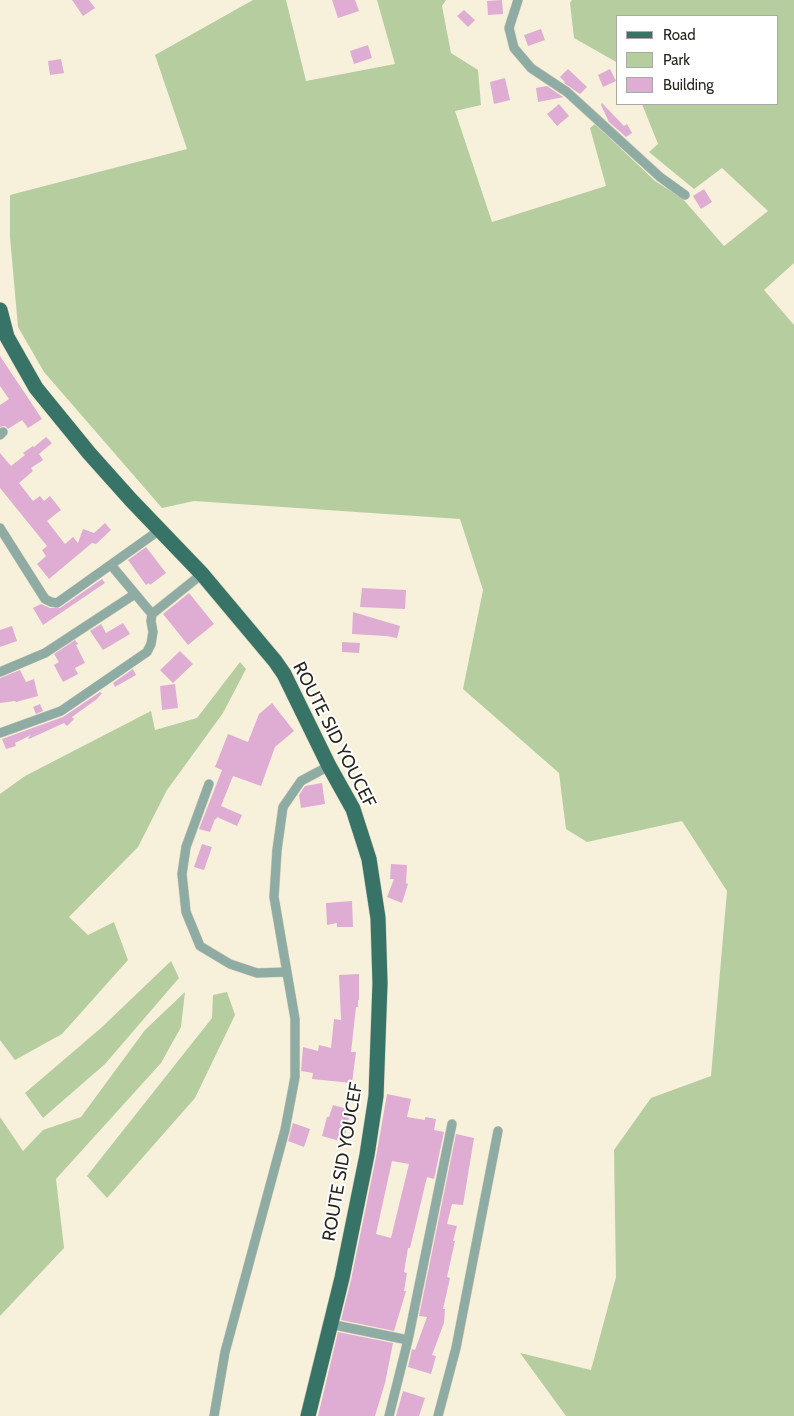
<!DOCTYPE html>
<style>
body{margin:0}
#map{position:relative;width:794px;height:1416px;overflow:hidden;background:#f7f0da;font-family:Cabin,sans-serif}
canvas{display:block}
.legend{position:absolute;left:616px;top:15px;width:162px;height:90px;box-sizing:border-box;background:#fff;border:1px solid #a9a8a5;margin:0;padding:6px 9px;list-style:none;font-size:15px;color:#29261e}
.legend li{display:flex;align-items:center;gap:10px;height:25px}
.legend b{width:25px;border:1px solid #a9a8a5}
</style>
<div id="map">
<canvas width="794" height="1416"></canvas>
<ul class="legend">
<li><b style="height:6px;background:#377366"></b>Road</li>
<li><b style="height:14px;background:#b6cd9f"></b>Park</li>
<li><b style="height:14px;background:#dfadd3"></b>Building</li>
</ul>
</div>
<script>
const g = document.querySelector('canvas').getContext('2d');
g.lineJoin = 'round';
function paint(path, color) { g.fillStyle = color; g.fill(path, 'evenodd'); }
const shape = rows => new Path2D(rows.map(r => 'M' + r).join(''));
function trace(path, color, width, dash) { g.strokeStyle = color; g.lineWidth = width; g.lineCap = dash ? 'butt' : 'round'; g.setLineDash(dash || []); g.stroke(path); }
function drawText(font, color, halo, rows, align = 'center') {
  g.font = font + ' Cabin,sans-serif'; g.lineWidth = 4; g.setLineDash([]); g.textBaseline = 'middle'; g.strokeStyle = halo; g.fillStyle = color; for (const [text, x, y, turn = 0] of rows) {
    g.save(); g.translate(x, y); g.rotate((+turn || 0) * Math.PI / 180); g.textAlign = isNaN(turn) ? turn : align; if (halo) g.strokeText(text, 0, 0); g.fillText(text, 0, 0); g.restore();
  }
}
paint(shape([
 [253,0,286,0,306,81,395,64,377,0,446,0,442,6,451,53,478,70,481,105,455,111,492,222,606,186,590,128,595,124,655,181,682,198,724,246,768,211,722,168,694,189,649,152,658,144,642,104,778,104,778,16,618,16,618,63,574,38,570,3,572,0,794,0,794,263,764,290,794,325,794,1416,566,1416,520,1353,591,1370,616,1277,614,1150,651,1098,711,1076,727,891,682,821,587,842,566,829,559,773,463,689,483,590,460,519,194,501,162,508,44,372,18,327,10,237,10,195,187,149,155,55],
 [240,662,246,669,223,713,167,790,138,847,69,917,88,935,114,922,128,960,62,1034,15,1060,0,1040,0,794,25,776,151,711,155,730,197,718],
 [171,961,179,978,105,1064,43,1118,25,1093,101,1028],
 [185,992,181,1027,161,1063,56,1179,64,1248,0,1316,0,1117,23,1151,43,1130,81,1117,145,1030],
 [227,992,235,1015,195,1098,107,1198,87,1176,212,1018,213,995]
]), '#b6cd9f');
paint(shape([
 [72,0,89,0,95,8,83,16],
 [332,0,355,0,359,11,338,18],
 [502,0,503,14,488,15,487,1],
 [464,10,475,20,468,27,457,16],
 [541,29,545,40,528,46,524,35],
 [368,45,372,58,354,64,350,51],
 [61,59,64,73,50,75,48,61],
 [568,69,587,87,580,94,564,83,565,82,560,77],
 [610,69,616,81,603,87,598,75],
 [505,78,510,100,494,104,490,82],
 [547,86,563,97,564,97,538,102,536,88],
 [602,103,624,126,627,124,632,133,626,137,609,122,601,105],
 [559,104,569,116,557,126,547,114],
 [704,189,712,202,701,209,693,196],
 [0,356,42,419,28,428,22,420,8,429,5,426,0,427,0,405,9,399,0,386],
 [46,437,52,443,39,454,43,460,31,468,33,471,19,483,33,501,40,496,44,501,50,496,61,510,47,521,65,544,73,537,78,543,83,529,94,533,105,523,111,530,96,544,92,543,49,579,37,564,46,556,42,550,47,546,0,488,0,453,11,466,25,455,23,453,33,446,34,447],
 [146,547,166,573,150,585,149,583,146,585,128,560],
 [102,579,105,583,43,625,33,608,41,604,50,608,60,608],
 [362,588,406,590,405,609,360,607],
 [189,593,214,624,188,645,163,614],
 [353,612,400,626,397,638,386,636,352,634],
 [123,623,130,634,103,650,90,631,101,624,106,633],
 [12,626,17,641,0,647,0,630],
 [75,640,78,644,76,645,85,663,75,668,78,674,63,682,54,665,59,662,54,654],
 [342,642,360,643,359,653,342,652],
 [180,651,193,664,173,683,160,670],
 [133,669,136,675,115,687,113,683],
 [20,670,26,682,34,679,38,696,16,702,15,701,0,703,0,678],
 [175,684,178,708,162,710,160,686],
 [100,692,102,693,97,699,72,717,74,719,67,726,64,723,29,739,28,738,31,735,15,743,16,746,6,749,2,739,63,717],
 [272,703,294,731,275,747,261,786,233,776,221,806,242,815,237,826,217,817,216,819,215,819,210,832,199,829,222,770,215,767,228,734,248,742,259,714],
 [40,704,43,711,36,714,33,707],
 [322,783,325,804,301,808,299,795,305,786],
 [202,844,212,847,204,870,194,867],
 [391,864,407,865,406,883,408,884,402,903,387,897,394,879,390,879],
 [352,901,353,927,337,927,337,923,327,925,326,903],
 [359,974,359,1000,358,1000,358,1007,356,1007,351,1052,356,1052,352,1083,312,1079,313,1073,301,1071,303,1047,318,1051,319,1045,331,1048,334,1019,341,1020,339,975],
 [387,1094,411,1099,407,1117,425,1120,425,1117,436,1119,434,1130,444,1132,434,1179,427,1177,410,1248,408,1248,404,1272,407,1273,404,1291,406,1291,394,1331,341,1320,351,1280,376,1157],
 [392,1161,409,1164,391,1238,376,1234],
 [333,1105,351,1110,343,1142,322,1136,327,1117,329,1117],
 [293,1123,310,1129,304,1147,288,1141],
 [456,1134,474,1138,463,1205,452,1204,447,1224,457,1226,453,1241,455,1241,447,1277,450,1278,443,1309,445,1309,444,1323,432,1355,436,1356,431,1374,408,1367,412,1349,415,1350,427,1317,419,1316],
 [338,1332,393,1343,385,1383,375,1416,318,1416],
 [403,1391,425,1398,419,1416,396,1416]
]), '#dfadd3');
const street = shape([
 [518,0,509,28,514,48,531,68,567,92,660,177,685,195],
 [0,435,3,432],
 [0,528,45,599,51,602,57,603,161,529],
 [111,565,152,614],
 [0,672,45,653,135,594],
 [0,733,61,711,147,652,151,644,153,632,151,621,152,614,202,574],
 [209,784,186,847,182,874,186,912,200,946,230,964,257,973,287,972],
 [330,1324,408,1340],
 [214,1416,225,1352,285,1130,295,1077,295,1019,274,897,277,850,283,807,301,781,329,766],
 [389,1416,408,1340,452,1124],
 [438,1416,456,1348,498,1131]
]);
const primary = shape([
 [0,310,7,337,36,388,89,453,131,500,202,574,275,661,284,674,329,766,353,809,369,859,378,918,380,983,376,1096,367,1155,342,1278,308,1416]
]);
trace(street, '#d2ccb8', 10);
trace(primary, '#d2ccb8', 16);
trace(street, '#8eaca4', 9);
trace(primary, '#377366', 15);
drawText('18px', '#29261e', '#fff', [
 ["ROUTE SID YOUCEF",334,735,63],
 ["ROUTE SID YOUCEF",343,1162,-80]
]);
</script>
